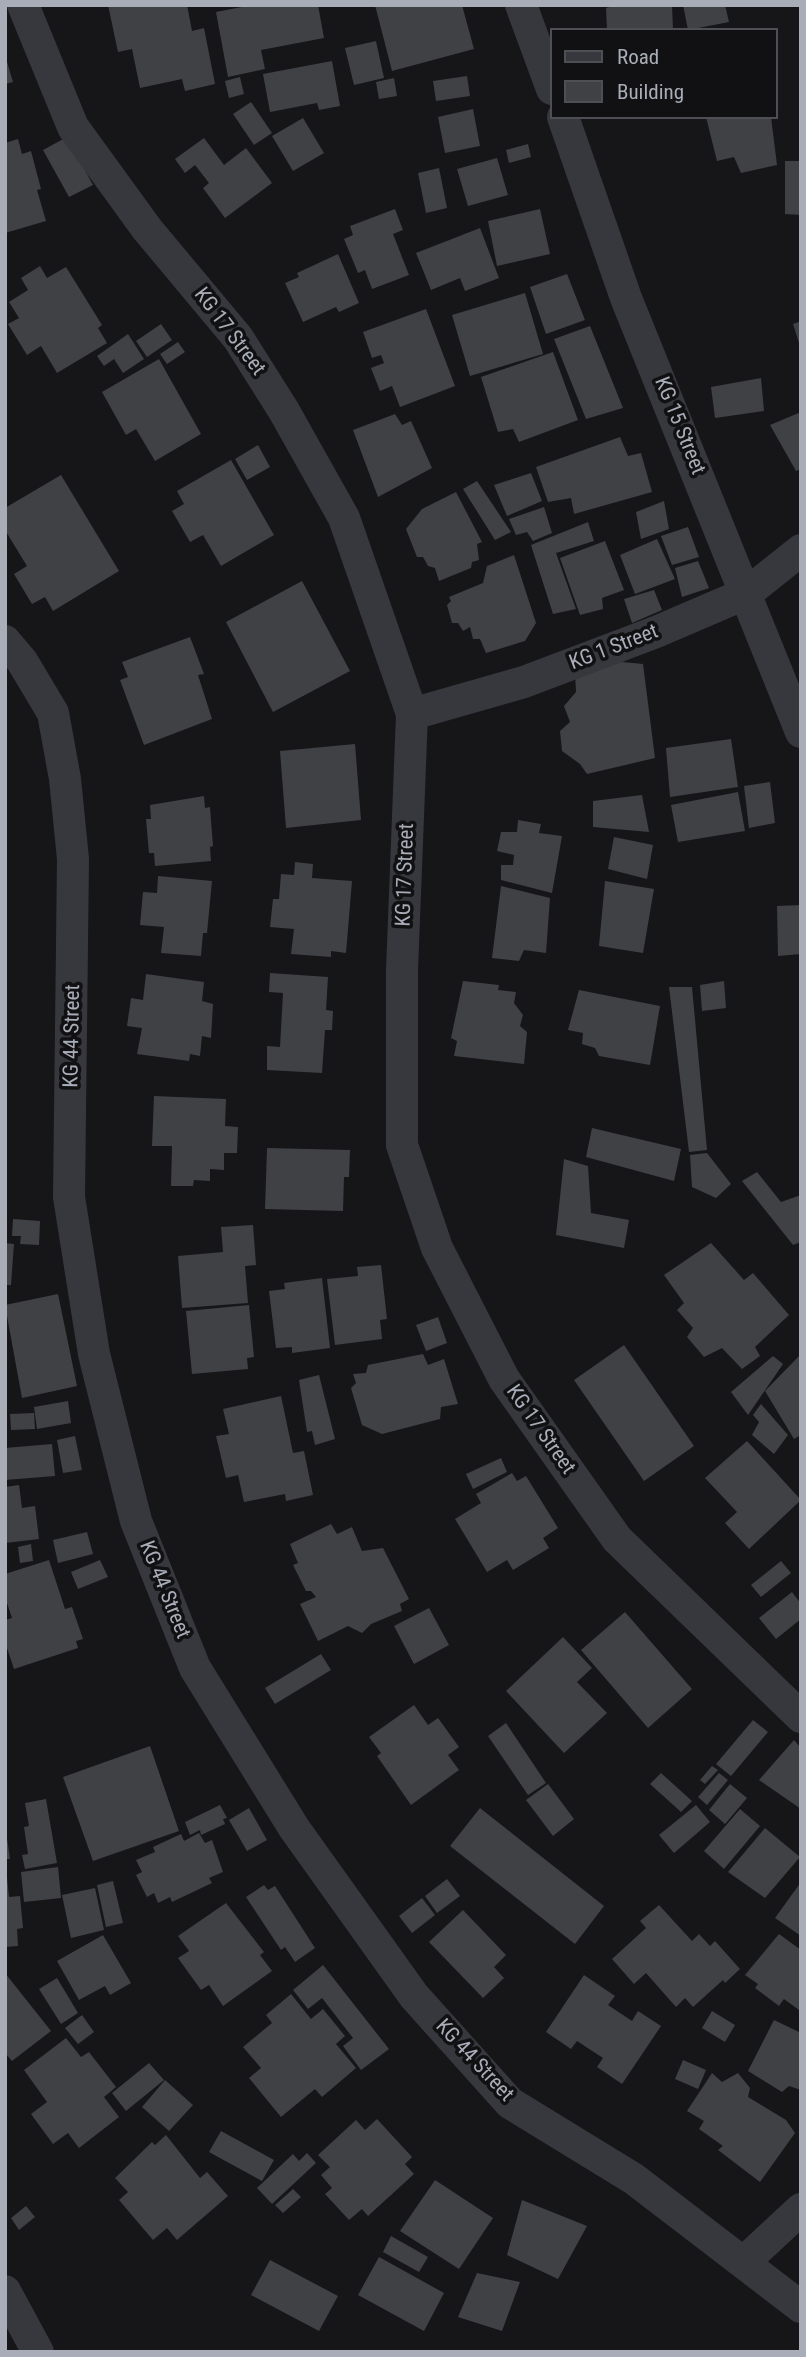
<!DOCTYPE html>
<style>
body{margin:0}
#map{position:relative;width:806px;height:2357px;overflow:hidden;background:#161618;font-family:"Roboto Condensed",sans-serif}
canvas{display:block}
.frame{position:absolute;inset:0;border:7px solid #a8adb8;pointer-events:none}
.legend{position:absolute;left:550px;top:28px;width:228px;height:91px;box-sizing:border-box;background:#111113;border:2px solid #4d4f55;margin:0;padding:9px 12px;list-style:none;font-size:21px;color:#a8adb8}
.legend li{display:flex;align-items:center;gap:14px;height:35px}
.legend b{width:35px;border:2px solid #4d4f55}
</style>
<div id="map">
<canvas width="806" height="2357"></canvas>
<div class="frame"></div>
<ul class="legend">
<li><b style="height:9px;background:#37383d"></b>Road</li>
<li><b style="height:19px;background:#404145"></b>Building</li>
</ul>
</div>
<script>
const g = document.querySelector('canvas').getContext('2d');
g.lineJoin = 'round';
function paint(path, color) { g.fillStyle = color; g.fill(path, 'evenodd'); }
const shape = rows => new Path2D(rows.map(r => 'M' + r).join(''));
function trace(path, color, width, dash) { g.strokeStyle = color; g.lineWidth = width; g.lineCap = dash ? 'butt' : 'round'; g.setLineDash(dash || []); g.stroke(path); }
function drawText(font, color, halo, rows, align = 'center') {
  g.font = font + ' "Roboto Condensed",sans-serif'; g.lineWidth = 7; g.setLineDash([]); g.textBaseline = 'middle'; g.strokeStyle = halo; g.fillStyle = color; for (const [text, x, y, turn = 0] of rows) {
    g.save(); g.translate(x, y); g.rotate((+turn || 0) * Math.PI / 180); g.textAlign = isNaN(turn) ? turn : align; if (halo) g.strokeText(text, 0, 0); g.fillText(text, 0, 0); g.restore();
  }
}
paint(shape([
 [108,5,187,5,192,31,204,28,215,84,185,91,182,79,140,88,132,49,118,52],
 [252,5,318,5,324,38,261,50,265,69,228,77,216,12],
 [375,5,462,5,474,49,392,71],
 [616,5,672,5,673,30,607,30,606,8],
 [683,5,725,5,729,22,688,30],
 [376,41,384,78,354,85,345,48],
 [5,55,13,82,5,84],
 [332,61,340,106,319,110,317,103,270,112,263,74],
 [467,76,470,96,436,101,433,81],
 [240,77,244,94,229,98,225,81],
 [394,78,397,96,379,99,376,82],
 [251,102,272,133,254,145,233,114],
 [473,109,480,146,445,153,438,117],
 [706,117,771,117,777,165,741,173,734,157,717,161],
 [303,118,324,153,293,171,272,136],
 [67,137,93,185,69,197,43,150],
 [204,138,224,165,246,148,272,183,225,218,203,188,209,183,195,165,185,173,175,159],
 [18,139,22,154,31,151,41,189,37,190,46,221,5,233,5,143],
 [528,144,531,157,509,163,506,150],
 [497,158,508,195,468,206,457,169],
 [785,161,801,161,801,215,785,214],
 [439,168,447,208,426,213,418,173],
 [395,209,403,230,393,234,409,275,372,289,365,270,358,273,344,239,353,235,350,226],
 [540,209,550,254,497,266,488,221],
 [480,228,499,278,465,291,460,278,431,290,416,253],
 [338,254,359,303,339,312,336,307,303,322,285,283,299,277,297,273],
 [40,266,47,278,66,267,102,325,98,328,107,343,57,373,41,346,27,355,8,324,19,318,9,302,28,290,21,278],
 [567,274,585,320,546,334,530,287],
 [525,293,543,354,470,376,452,315],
 [426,309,455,386,400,407,392,386,380,391,371,368,384,363,381,355,372,358,363,332],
 [801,321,801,346,800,346,793,324],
 [161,324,172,340,147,357,136,341],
 [590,326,623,408,586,419,554,339],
 [128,334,144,359,123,373,114,359,104,366,97,356],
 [178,342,185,352,167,364,160,354],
 [553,352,578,420,519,442,513,429,498,432,481,377],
 [159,359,201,434,155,461,136,429,126,435,102,392],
 [761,378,764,411,715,418,711,387],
 [801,412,801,469,796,471,770,425],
 [395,414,402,425,411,421,432,468,378,497,353,430],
 [620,437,628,456,641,453,652,492,574,514,571,498,548,502,536,467],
 [258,445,270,467,247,480,235,459],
 [231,460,274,535,221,566,203,535,190,542,172,511,184,504,177,491],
 [531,473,542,501,507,516,494,485],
 [61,475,119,571,53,611,45,597,32,604,14,574,27,566,5,530,5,508],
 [477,481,511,532,495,540,463,489],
 [456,492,482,542,477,544,479,560,472,562,471,568,439,581,435,568,428,566,423,557,417,557,406,529,422,509],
 [664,501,669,529,641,539,636,512],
 [544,507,552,533,533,541,527,532,516,535,509,519],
 [588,522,594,541,556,553,576,609,553,614,531,545],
 [688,527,699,557,672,565,661,536],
 [657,539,675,579,635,594,620,555],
 [605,541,624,590,602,598,603,609,580,615,560,558],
 [514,555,536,623,525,641,486,653,480,639,473,639,470,627,463,631,458,623,452,623,447,605,451,601,449,597,483,583,487,566],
 [698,561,709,588,682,597,675,568],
 [302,581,350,671,273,712,226,622],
 [654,590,662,610,632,623,624,599],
 [190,637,204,674,198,675,212,719,144,745,120,680,128,677,122,662],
 [622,662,643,664,655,758,587,774,580,764,562,751,560,731,570,722,564,706,576,692,575,671],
 [731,739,738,787,670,797,666,748],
 [355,744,361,820,286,828,280,751],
 [770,782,775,823,749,828,744,786],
 [738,792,745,831,678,842,671,805],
 [642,795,649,832,593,827,593,801],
 [204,796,205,808,210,807,213,846,210,847,211,861,155,866,154,853,149,853,146,819,151,819,150,805],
 [518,820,541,824,539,833,562,836,552,893,501,880,501,865,513,865,514,855,497,851,501,832,517,832],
 [614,837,653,845,647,879,608,869],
 [295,862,313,864,312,878,352,881,346,953,331,951,331,957,291,954,294,929,270,927,273,899,279,899,281,874,294,875],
 [158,876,212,881,207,933,203,933,201,956,161,953,164,927,140,925,143,892,157,893],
 [605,881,654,889,643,953,599,946],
 [501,886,550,898,546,953,524,950,519,961,492,958],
 [801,905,801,954,778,956,777,906],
 [270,973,328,977,326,1010,333,1011,332,1030,325,1030,322,1073,267,1070,267,1046,280,1047,283,993,269,992],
 [146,974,204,982,202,1001,213,1004,211,1038,202,1036,200,1056,190,1054,189,1061,137,1054,142,1028,127,1026,131,998,143,1000],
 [463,981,499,985,498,990,516,992,514,1003,523,1015,520,1026,527,1032,524,1064,454,1056,457,1041,451,1038],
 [724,981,726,1008,702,1011,700,985],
 [669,987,692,987,707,1150,689,1152],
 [579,990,660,1006,650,1065,599,1056,595,1048,582,1044,583,1033,568,1030],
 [154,1096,226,1099,225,1126,238,1127,237,1153,224,1153,224,1170,210,1169,210,1181,194,1180,193,1186,171,1186,172,1146,152,1146],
 [592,1128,681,1149,674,1181,586,1157],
 [267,1148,350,1150,349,1177,344,1177,343,1211,265,1209],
 [707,1153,731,1184,716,1198,692,1187,690,1155],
 [564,1159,588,1166,591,1213,629,1220,624,1248,556,1235],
 [757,1172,781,1202,801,1195,801,1242,793,1245,742,1181],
 [13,1219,40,1221,39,1245,20,1244,21,1236,12,1236],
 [253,1225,256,1265,245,1266,248,1303,182,1308,178,1256,223,1252,221,1227],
 [5,1243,14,1244,11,1285,5,1285],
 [711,1243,744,1280,753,1273,789,1315,755,1347,760,1356,742,1369,722,1348,704,1357,687,1337,693,1328,677,1310,684,1303,664,1275],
 [381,1265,387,1319,380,1320,382,1339,335,1345,327,1279,358,1276,357,1267],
 [322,1278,330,1348,292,1353,292,1347,276,1348,269,1291,285,1289,284,1283],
 [58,1294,77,1386,22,1398,5,1305],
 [249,1305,254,1357,247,1358,248,1369,192,1374,186,1311],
 [438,1317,447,1343,426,1351,416,1325],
 [624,1345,694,1446,644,1481,574,1380],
 [423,1354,428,1365,444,1359,458,1404,441,1407,440,1419,382,1434,362,1425,351,1388,356,1383,353,1374,366,1373,368,1365],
 [801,1354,801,1435,794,1439,765,1391],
 [773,1356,783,1364,748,1415,731,1392],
 [319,1375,335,1439,315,1445,312,1431,307,1432,299,1380],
 [281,1396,293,1453,304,1451,313,1495,286,1501,285,1494,244,1502,238,1475,226,1478,216,1436,229,1434,223,1409],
 [68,1401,71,1423,37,1429,34,1407],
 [761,1404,788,1435,774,1454,752,1435,759,1422,753,1415],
 [34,1413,35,1429,11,1430,10,1414],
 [75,1436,82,1470,63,1473,57,1440],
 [747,1441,801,1500,749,1549,725,1523,737,1512,705,1478],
 [52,1444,55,1476,5,1480,5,1448],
 [501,1458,507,1472,473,1489,466,1474],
 [512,1473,517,1481,526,1476,558,1528,543,1538,549,1548,513,1570,507,1560,487,1572,455,1519,481,1503,476,1494],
 [19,1485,22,1508,35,1506,39,1539,5,1543,5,1487],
 [331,1524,337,1534,352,1527,362,1551,383,1548,409,1599,400,1604,402,1611,371,1624,362,1633,348,1626,318,1641,300,1604,316,1597,311,1591,306,1591,293,1565,298,1563,290,1544],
 [87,1532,93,1554,58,1563,53,1540],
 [31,1544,33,1561,20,1563,18,1547],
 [49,1560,65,1609,72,1607,83,1639,76,1641,78,1648,14,1669,5,1642,5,1620,12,1618,5,1597,5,1574],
 [100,1560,108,1577,78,1589,71,1572],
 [781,1561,791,1573,761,1597,751,1585],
 [792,1592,801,1604,801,1619,776,1639,759,1618],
 [429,1608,449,1645,414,1664,394,1626],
 [625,1612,692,1689,648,1728,581,1650],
 [563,1637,592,1668,577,1682,607,1713,564,1753,506,1691],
 [321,1654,331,1670,275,1704,265,1688],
 [414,1705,428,1725,438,1718,459,1747,448,1755,459,1770,411,1805,377,1756,381,1753,369,1737],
 [753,1720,768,1732,731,1776,716,1764],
 [506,1723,546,1783,528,1795,488,1736],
 [794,1740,801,1748,801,1809,759,1780],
 [150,1746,179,1831,93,1861,63,1777],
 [712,1766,718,1770,705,1784,700,1780],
 [661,1773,692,1801,681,1812,650,1784],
 [719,1773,728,1780,707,1805,698,1797],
 [548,1784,574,1819,553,1836,526,1800],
 [730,1784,747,1798,725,1824,709,1810],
 [46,1799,57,1863,25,1869,22,1855,28,1854,24,1827,29,1826,25,1803],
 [220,1805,227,1818,223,1819,225,1824,201,1835,200,1830,190,1835,185,1822],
 [696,1805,710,1822,674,1853,659,1835],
 [249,1808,267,1840,247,1851,229,1820],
 [480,1808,604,1906,575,1944,450,1846],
 [740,1809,760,1826,724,1869,704,1851],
 [765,1828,800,1857,765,1898,728,1872],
 [199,1833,205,1843,212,1840,223,1872,209,1878,212,1883,172,1902,170,1897,158,1903,154,1893,147,1897,136,1875,142,1872,136,1860,155,1852,153,1847,181,1834,184,1841],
 [5,1838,7,1838,10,1859,5,1859],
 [58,1867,61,1898,24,1902,21,1872],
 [7,1877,9,1897,20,1896,23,1928,17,1929,18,1946,5,1947],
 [447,1879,460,1896,437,1913,425,1896],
 [113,1881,123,1923,106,1927,97,1885],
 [801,1882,801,1936,775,1918],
 [264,1885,268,1890,275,1886,315,1948,295,1962,285,1947,281,1950,246,1897],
 [95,1888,104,1930,71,1938,62,1895],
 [422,1898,435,1915,412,1933,399,1916],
 [226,1903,264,1952,260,1955,272,1971,223,2006,209,1985,201,1990,178,1958,189,1951,178,1936],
 [659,1905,692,1941,699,1934,710,1946,715,1941,740,1969,725,1983,723,1980,693,2007,685,1998,676,2007,646,1973,634,1984,612,1959,646,1928,640,1921],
 [463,1910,506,1955,494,1967,504,1978,483,1998,429,1942],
 [779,1934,801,1950,799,2010,784,1999,779,2006,755,1988,758,1984,745,1975],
 [103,1935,131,1983,110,1995,105,1986,79,2000,57,1961],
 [323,1965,389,2049,361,2070,343,2046,353,2038,322,1998,308,2009,293,1990],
 [5,1973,51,2031,12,2061,5,2053],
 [584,1975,615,1996,608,2005,632,2021,638,2011,661,2026,622,2084,597,2067,603,2058,577,2041,571,2049,546,2032],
 [57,1978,78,2013,61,2024,39,1989],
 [291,1994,311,2019,323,2009,345,2036,336,2044,356,2068,322,2097,315,2089,281,2117,249,2078,261,2068,243,2047,272,2023,266,2015],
 [712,2011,735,2025,725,2042,702,2028],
 [82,2015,94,2032,78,2044,65,2028],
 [774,2020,801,2033,801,2090,789,2086,782,2092,748,2071],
 [66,2038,81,2057,89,2052,116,2087,104,2097,119,2117,79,2148,68,2133,53,2144,31,2114,47,2102,24,2070],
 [683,2060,706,2070,698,2089,675,2079],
 [149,2063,164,2080,126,2111,112,2093],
 [712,2073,722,2082,738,2073,750,2088,748,2097,786,2120,795,2133,760,2182,718,2150,723,2146,699,2129,704,2121,687,2111],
 [165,2080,193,2105,169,2131,142,2107],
 [377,2119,412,2157,405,2164,414,2174,368,2216,362,2209,349,2220,325,2194,332,2188,321,2175,330,2167,318,2155,356,2120,365,2130],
 [221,2131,274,2160,262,2181,209,2152],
 [166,2135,200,2178,207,2172,228,2196,177,2240,167,2228,153,2240,119,2200,128,2192,115,2178,152,2142,155,2145],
 [307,2153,316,2163,272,2204,257,2188,293,2154,299,2161],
 [435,2180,493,2218,459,2269,400,2231],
 [293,2189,301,2197,283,2213,275,2205],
 [522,2200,587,2226,558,2279,507,2255],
 [26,2206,35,2217,19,2230,11,2218],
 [391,2236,428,2257,419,2272,383,2252],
 [379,2257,444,2293,424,2331,358,2295],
 [270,2260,338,2296,319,2331,251,2295],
 [477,2273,520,2282,502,2331,458,2317]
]), '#404145');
trace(shape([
 [23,5,73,127,147,229,238,338,284,411,344,518,412,714,402,970,402,1145,437,1248,504,1379,617,1539,801,1717],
 [521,5,552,89],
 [563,117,626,298,801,732],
 [5,641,22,661,53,713,65,779,73,859,69,1197,94,1354,136,1521,195,1668,294,1828,414,1996,510,2103,634,2179,801,2307],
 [412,714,524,682,656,632,747,593,801,550],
 [745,2261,801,2209],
 [5,2291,38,2352]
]), '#37383d', 32);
drawText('21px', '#a8adb8', '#111113', [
 ["KG 17 Street",229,332,53],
 ["KG 15 Street",679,426,68],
 ["KG 1 Street",614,648,-21],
 ["KG 17 Street",406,875,-88],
 ["KG 44 Street",73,1036,-89],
 ["KG 17 Street",540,1430,55],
 ["KG 44 Street",164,1590,68],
 ["KG 44 Street",474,2061,47]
]);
</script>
